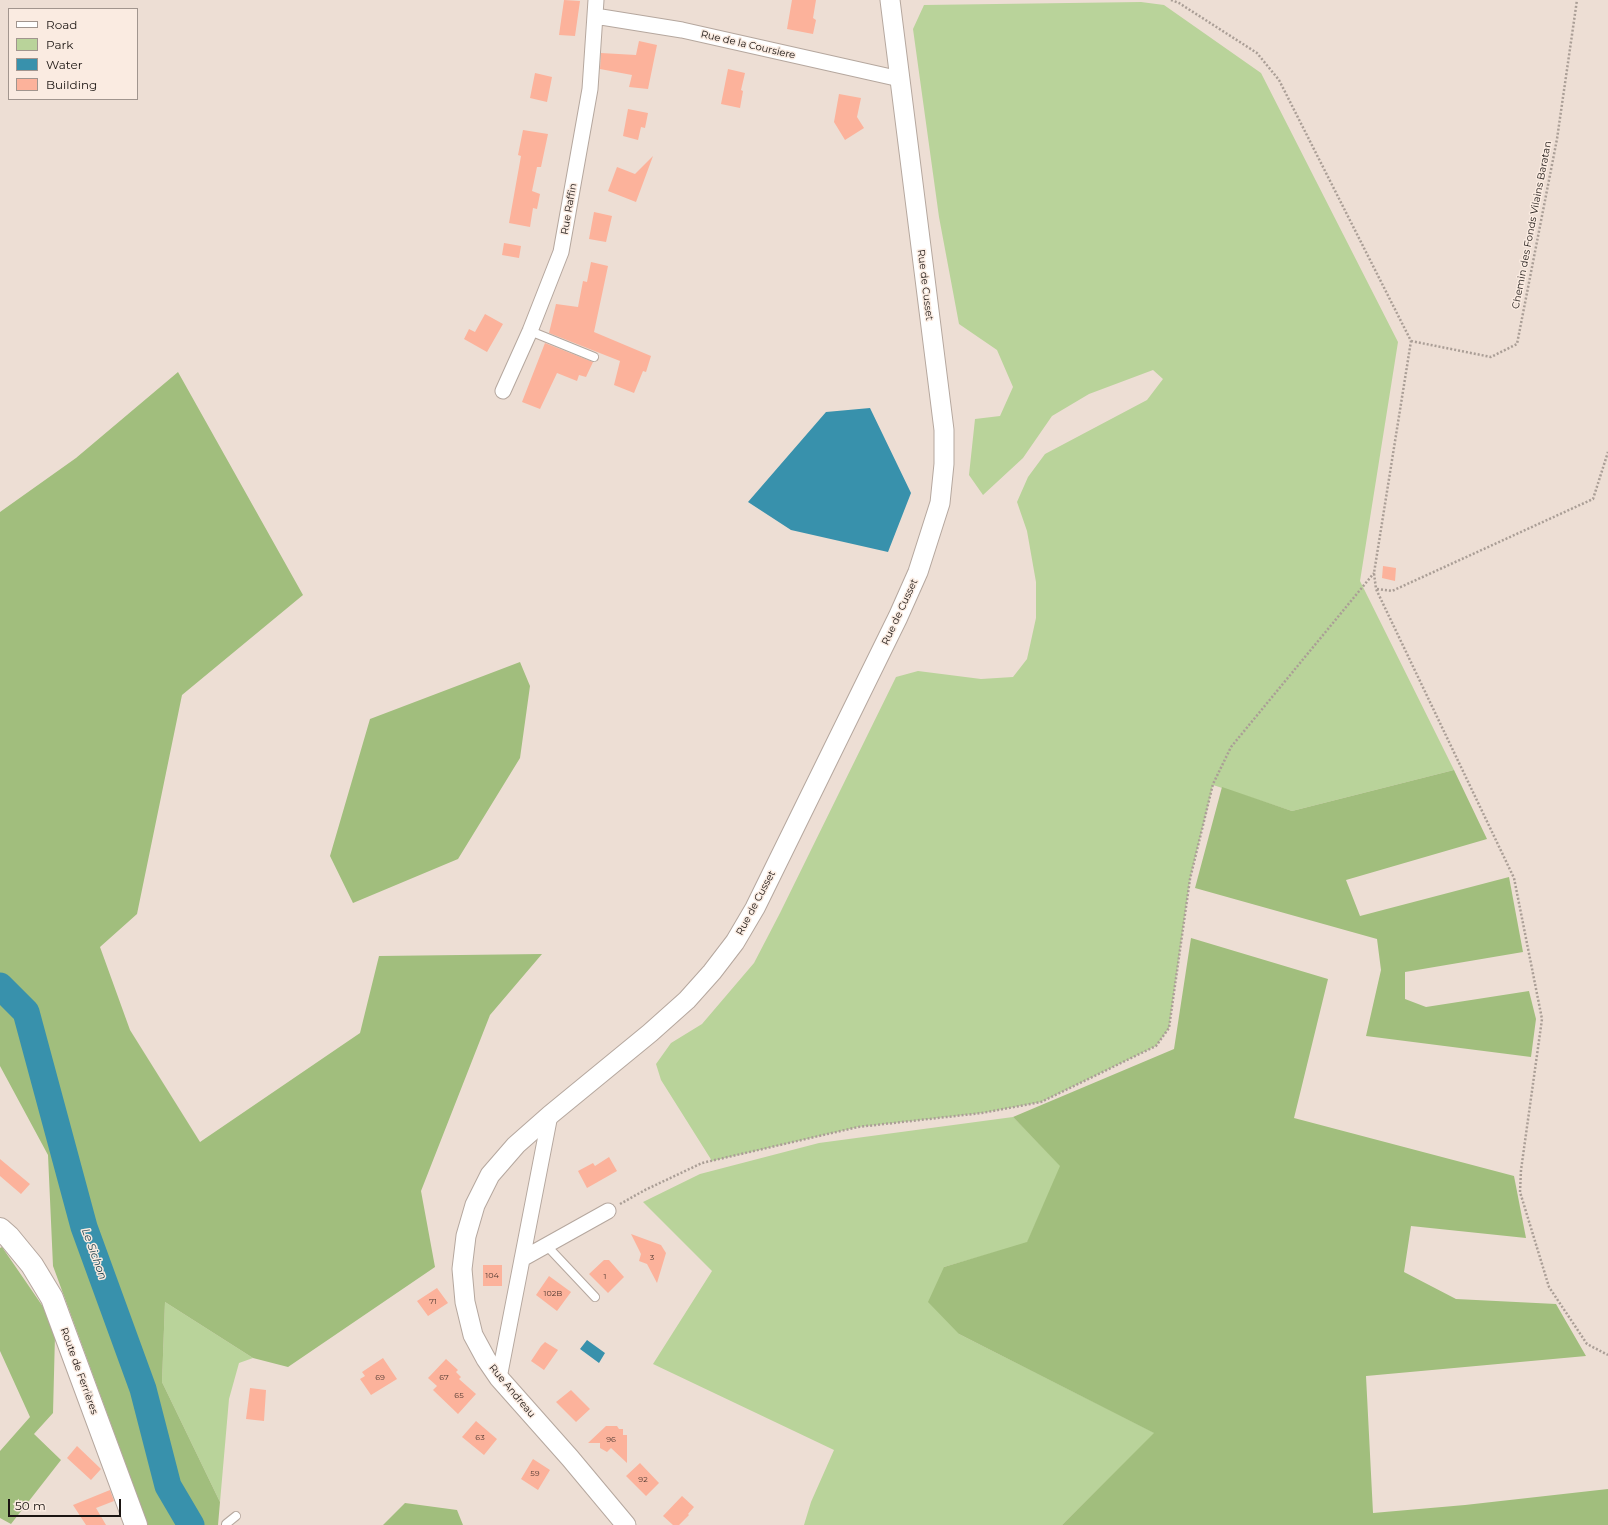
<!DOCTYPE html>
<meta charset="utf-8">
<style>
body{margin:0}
#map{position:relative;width:1608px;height:1525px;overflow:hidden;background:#edded4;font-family:Montserrat,sans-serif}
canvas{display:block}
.legend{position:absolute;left:8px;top:8px;width:130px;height:92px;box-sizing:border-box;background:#faebe1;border:1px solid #a1958e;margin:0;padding:5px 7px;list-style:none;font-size:12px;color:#1b1512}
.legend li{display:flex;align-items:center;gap:8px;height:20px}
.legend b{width:20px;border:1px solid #a1958e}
.scale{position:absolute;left:8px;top:1499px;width:113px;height:18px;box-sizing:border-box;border:2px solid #1b1512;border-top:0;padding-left:5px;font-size:12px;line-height:14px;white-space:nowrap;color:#1b1512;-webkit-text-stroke:3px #faebe1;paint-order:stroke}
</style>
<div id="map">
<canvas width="1608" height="1525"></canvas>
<ul class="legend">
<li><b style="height:5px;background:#fff"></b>Road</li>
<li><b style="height:11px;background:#b9d39a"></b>Park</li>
<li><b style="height:11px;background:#3891ac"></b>Water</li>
<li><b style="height:11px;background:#fcb29b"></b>Building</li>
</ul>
<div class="scale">50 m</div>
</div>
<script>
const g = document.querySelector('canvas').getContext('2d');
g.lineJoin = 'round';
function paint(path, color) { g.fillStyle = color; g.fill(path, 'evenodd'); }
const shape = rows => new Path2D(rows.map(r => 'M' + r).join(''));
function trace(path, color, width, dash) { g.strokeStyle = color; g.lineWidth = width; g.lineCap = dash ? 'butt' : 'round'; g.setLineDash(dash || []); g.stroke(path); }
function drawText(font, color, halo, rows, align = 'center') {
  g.font = font + ' Montserrat,sans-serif'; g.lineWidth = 3; g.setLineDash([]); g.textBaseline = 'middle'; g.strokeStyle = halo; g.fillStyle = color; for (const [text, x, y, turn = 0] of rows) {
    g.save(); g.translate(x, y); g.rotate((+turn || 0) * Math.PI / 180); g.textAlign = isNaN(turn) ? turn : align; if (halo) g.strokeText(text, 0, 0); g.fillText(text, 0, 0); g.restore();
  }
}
paint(shape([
 [1141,2,1164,5,1261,73,1398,342,1360,581,1454,770,1292,811,1213,785,1190,879,1169,1028,1156,1046,1041,1102,982,1113,858,1127,712,1161,661,1080,656,1064,671,1043,702,1024,754,963,780,913,896,677,918,671,981,679,1013,677,1027,659,1036,618,1036,582,1027,531,1017,502,1028,477,1045,454,1147,400,1163,379,1153,370,1089,394,1052,416,1023,458,983,495,969,475,975,419,1000,416,1013,387,997,350,959,324,939,217,913,29,924,5],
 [1013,1117,1061,1166,1027,1243,944,1267,959,1334,1155,1433,1062,1525,804,1525,811,1502,834,1450,653,1364,712,1271,643,1202,700,1174,819,1143],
 [165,1302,253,1358,239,1363,229,1399,220,1502,162,1382]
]), '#b9d39a');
paint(shape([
 [178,372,303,595,182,695,137,914,100,947,130,1030,200,1142,360,1033,379,956,542,954,490,1015,421,1191,435,1267,288,1367,253,1358,165,1302,162,1382,220,1502,218,1525,148,1525,53,1266,48,1155,0,1066,0,512,76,458],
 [520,662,530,686,520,758,458,859,353,903,330,856,370,719],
 [1454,770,1487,839,1346,880,1360,916,1509,877,1523,952,1405,972,1405,999,1426,1007,1529,991,1536,1019,1531,1057,1366,1036,1381,970,1377,939,1195,888,1222,787,1292,811],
 [1191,938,1328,979,1294,1118,1514,1176,1526,1238,1411,1226,1404,1272,1456,1299,1556,1304,1586,1356,1366,1376,1373,1513,1465,1505,1608,1489,1608,1525,1062,1525,1154,1433,959,1334,928,1302,944,1267,1027,1242,1060,1166,1013,1117,1174,1049],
 [2,1247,48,1314,55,1335,53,1413,34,1434,61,1460,11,1524,0,1518,0,1451,30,1417,0,1351,0,1248],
 [405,1503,457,1510,463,1525,383,1525]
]), '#a1be7d');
paint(shape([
 [870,408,911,493,888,552,791,530,748,502,826,412],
 [587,1340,605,1353,599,1363,580,1349]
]), '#3891ac');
trace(shape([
 [0,986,26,1012,84,1227,143,1389,168,1486,191,1525]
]), '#3891ac', 27);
paint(shape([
 [564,0,580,1,575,36,559,35],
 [792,0,816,0,813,18,816,20,813,34,787,29],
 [639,41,657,45,648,89,629,87,632,75,600,69,601,53,636,55],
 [728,69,745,73,741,90,743,91,740,108,721,104],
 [535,73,552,77,547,102,530,98],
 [839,94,861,98,857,117,864,128,845,140,834,122],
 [628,109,648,113,645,128,641,127,638,140,623,136],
 [523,130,548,134,541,167,537,167,532,191,540,194,537,209,533,208,530,227,509,223,521,156,518,155],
 [653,156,636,202,608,191,617,167,635,174],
 [594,212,612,216,606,242,589,239],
 [504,243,521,246,519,258,502,255],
 [591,262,608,266,594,332,651,356,646,372,643,371,634,393,614,385,620,361,549,333,556,304,578,307,583,281,587,282],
 [485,314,503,324,487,352,464,339,469,329,475,332],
 [545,343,593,362,586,377,579,375,577,381,557,373,540,409,522,402],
 [1383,566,1396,568,1395,581,1382,578],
 [609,1157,617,1171,587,1188,578,1171,593,1163,595,1166],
 [0,1159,30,1184,21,1194,0,1176],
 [631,1234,661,1245,666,1253,657,1283,647,1264,639,1261,641,1254],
 [604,1260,609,1260,624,1277,608,1293,589,1274],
 [483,1265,502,1265,502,1286,483,1286],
 [549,1276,571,1292,557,1311,536,1295],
 [437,1288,448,1303,428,1316,417,1301],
 [545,1342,558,1350,544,1370,531,1361,541,1346],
 [383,1358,397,1379,371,1395,360,1379,365,1376,362,1372],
 [446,1359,458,1370,456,1372,461,1377,459,1379,476,1394,458,1414,433,1390,437,1386,428,1378],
 [250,1388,266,1390,264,1421,246,1419],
 [571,1390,590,1409,576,1422,556,1402],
 [476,1421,497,1439,484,1455,462,1437],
 [606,1426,617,1426,619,1429,623,1429,623,1435,627,1435,627,1463,611,1448,607,1452,600,1448,600,1443,588,1443],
 [77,1446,101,1469,91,1480,67,1458],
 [533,1459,550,1470,538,1490,521,1479],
 [640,1463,659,1483,646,1496,626,1476],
 [110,1490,114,1501,96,1508,106,1525,86,1525,73,1505],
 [682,1496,694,1507,688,1514,689,1515,679,1525,673,1525,663,1516]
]), '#fcb29b');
const service = shape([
 [530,331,594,357],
 [547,1246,595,1297],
 [226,1525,226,1524,236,1516]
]);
const minor = shape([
 [595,16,682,30,900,79],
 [503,391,530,331,561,252,590,89,596,0],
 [522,1259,608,1211],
 [499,1378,550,1115]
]);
const tertiary = shape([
 [626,1525,570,1458,499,1378,486,1359,473,1335,465,1302,462,1269,466,1236,475,1205,490,1175,516,1145,550,1115,650,1033,687,1000,712,972,735,942,755,908,898,617,918,572,940,503,944,464,944,430,890,0]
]);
const secondary = shape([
 [0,1229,9,1237,32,1265,52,1298,136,1525]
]);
trace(service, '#b5a79e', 10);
trace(minor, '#b5a79e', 17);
trace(tertiary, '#b5a79e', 21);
trace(secondary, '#b5a79e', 24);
trace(shape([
 [1171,0,1179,3,1257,53,1279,80,1411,341,1374,573,1376,589,1514,878,1542,1019,1521,1170,1520,1192,1549,1287,1587,1344,1608,1355],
 [1411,341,1491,357,1517,344,1557,139,1577,0],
 [1377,589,1392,591,1593,499,1608,452],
 [620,1204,645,1190,702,1163,858,1127,982,1113,1041,1102,1156,1046,1169,1028,1190,879,1213,784,1231,747,1374,573]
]), '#aa9e96', 2.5, [2, 2]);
trace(service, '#fff', 8);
trace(minor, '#fff', 15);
trace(tertiary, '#fff', 19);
trace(secondary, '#fff', 22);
drawText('8px', '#533c34', null, [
 ["3",652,1258],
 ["104",492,1276],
 ["1",605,1277],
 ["102B",553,1294],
 ["71",433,1302],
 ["69",380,1378],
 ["67",444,1378],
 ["65",459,1396],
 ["63",480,1438],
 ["96",611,1440],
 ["59",535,1474],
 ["92",643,1480]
]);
drawText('10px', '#1b1512', '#faebe1', [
 ["Rue de la Coursiere",748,45,13],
 ["Rue Raffin",569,209,-80],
 ["Chemin des Fonds Vilains Baratan",1532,225,-79],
 ["Rue de Cusset",925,285,83],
 ["Rue de Cusset",900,612,-65],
 ["Rue de Cusset",756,903,-62],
 ["Route de Ferrières",79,1371,70],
 ["Rue Andreau",512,1391,50]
]);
drawText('italic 11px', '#163e4a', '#faebe1', [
 ["Le Sichon",94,1254,70]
]);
</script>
